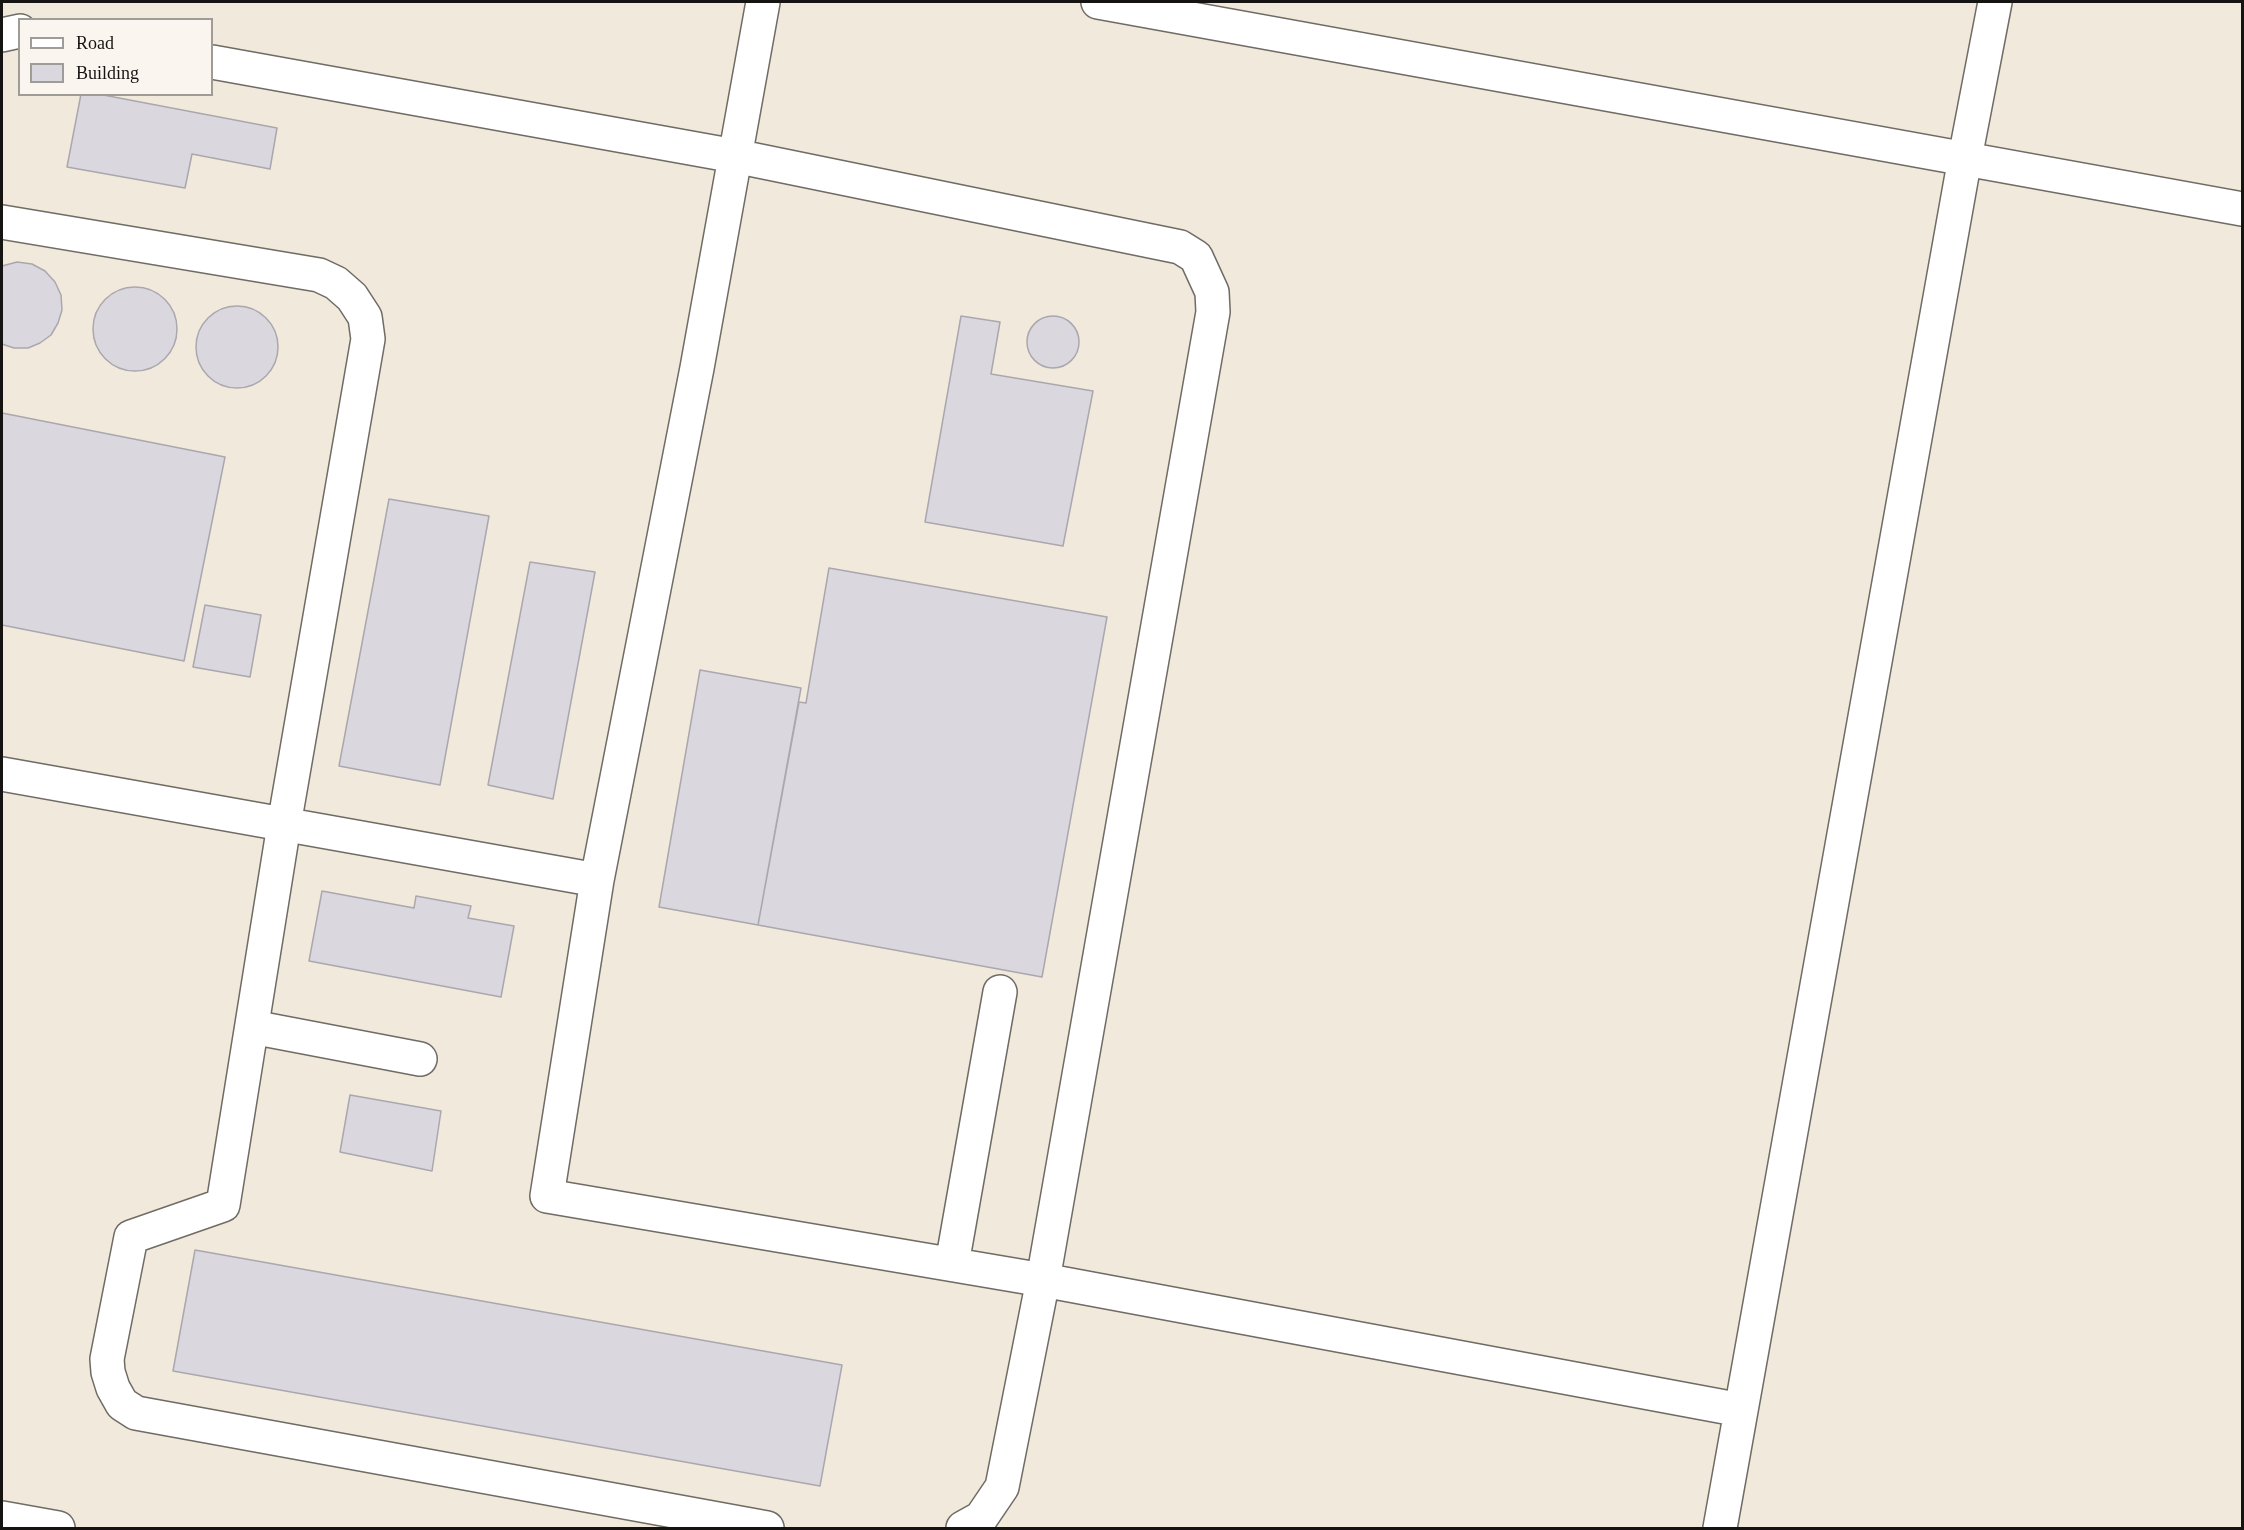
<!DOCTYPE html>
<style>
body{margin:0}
#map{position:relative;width:2244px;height:1530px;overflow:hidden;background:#faf6ef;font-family:Georgia,serif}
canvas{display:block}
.frame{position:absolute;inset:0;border:3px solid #161412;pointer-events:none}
.legend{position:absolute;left:18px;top:18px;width:195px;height:78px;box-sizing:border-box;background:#faf6ef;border:2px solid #9f9c97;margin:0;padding:8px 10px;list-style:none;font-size:18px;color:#161412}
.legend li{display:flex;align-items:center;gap:12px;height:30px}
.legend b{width:30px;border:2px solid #9f9c97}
</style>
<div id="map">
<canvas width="2244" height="1530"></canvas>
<div class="frame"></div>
<ul class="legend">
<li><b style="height:8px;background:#fff"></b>Road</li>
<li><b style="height:16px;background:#dbd7de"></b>Building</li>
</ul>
</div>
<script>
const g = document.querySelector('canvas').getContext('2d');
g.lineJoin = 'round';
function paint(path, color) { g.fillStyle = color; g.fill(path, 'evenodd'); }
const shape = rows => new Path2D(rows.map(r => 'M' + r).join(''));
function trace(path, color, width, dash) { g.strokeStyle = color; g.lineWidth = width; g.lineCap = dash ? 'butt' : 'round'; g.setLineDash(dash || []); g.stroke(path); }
paint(shape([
 [2,2,2242,2,2242,1528,2,1528],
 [20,20,212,20,212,94,20,94]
]), '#f1e9db');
const building = shape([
 [81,94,98,94,277,128,270,169,192,154,185,188,67,167,81,94],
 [17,262,32,264,45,271,55,282,61,295,62,310,58,323,51,335,40,343,28,348,14,348,2,344,2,266,17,262],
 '93 329a42 42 0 1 1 84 0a42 42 0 1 1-84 0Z',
 '196 347a41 41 0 1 1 82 0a41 41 0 1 1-82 0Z',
 '1027 342a26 26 0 1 1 52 0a26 26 0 1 1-52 0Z',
 [961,316,1000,322,991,374,1093,391,1063,546,925,522,961,316],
 [2,413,225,457,184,661,2,625,2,413],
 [389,499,489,516,440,785,339,766,389,499],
 [530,562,595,572,553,799,488,785,530,562],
 [829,568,1107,617,1042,977,758,925,799,702,806,703,829,568],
 [205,605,261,615,250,677,193,667,205,605],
 [700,670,801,688,758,925,659,907,700,670],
 [322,891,414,908,416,896,471,906,468,918,514,926,501,997,309,961,322,891],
 [350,1095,441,1111,432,1171,340,1152,350,1095],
 [195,1250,842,1365,820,1486,173,1371,195,1250]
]);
paint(building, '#dbd7de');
trace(building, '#aaa7ae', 1.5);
const minor = shape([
 [1098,2,2242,209],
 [2,35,20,31],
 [212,62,735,156,1180,247,1196,257,1212,292,1213,312,1043,1280,1741,1410],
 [2,222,319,275,336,283,352,297,365,317,368,339,284,825,223,1205,131,1237,107,1359,108,1372,113,1388,122,1404,136,1413,767,1528],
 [2,774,597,880,697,368,763,2],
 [597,880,547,1196,1043,1280,1002,1487,981,1518,963,1528],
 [252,1027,420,1059],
 [952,1264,1000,992],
 [2,1518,58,1528],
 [1720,1528,1965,158,1995,2]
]);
trace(minor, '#6f6b65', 36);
trace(minor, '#fff', 33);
</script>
